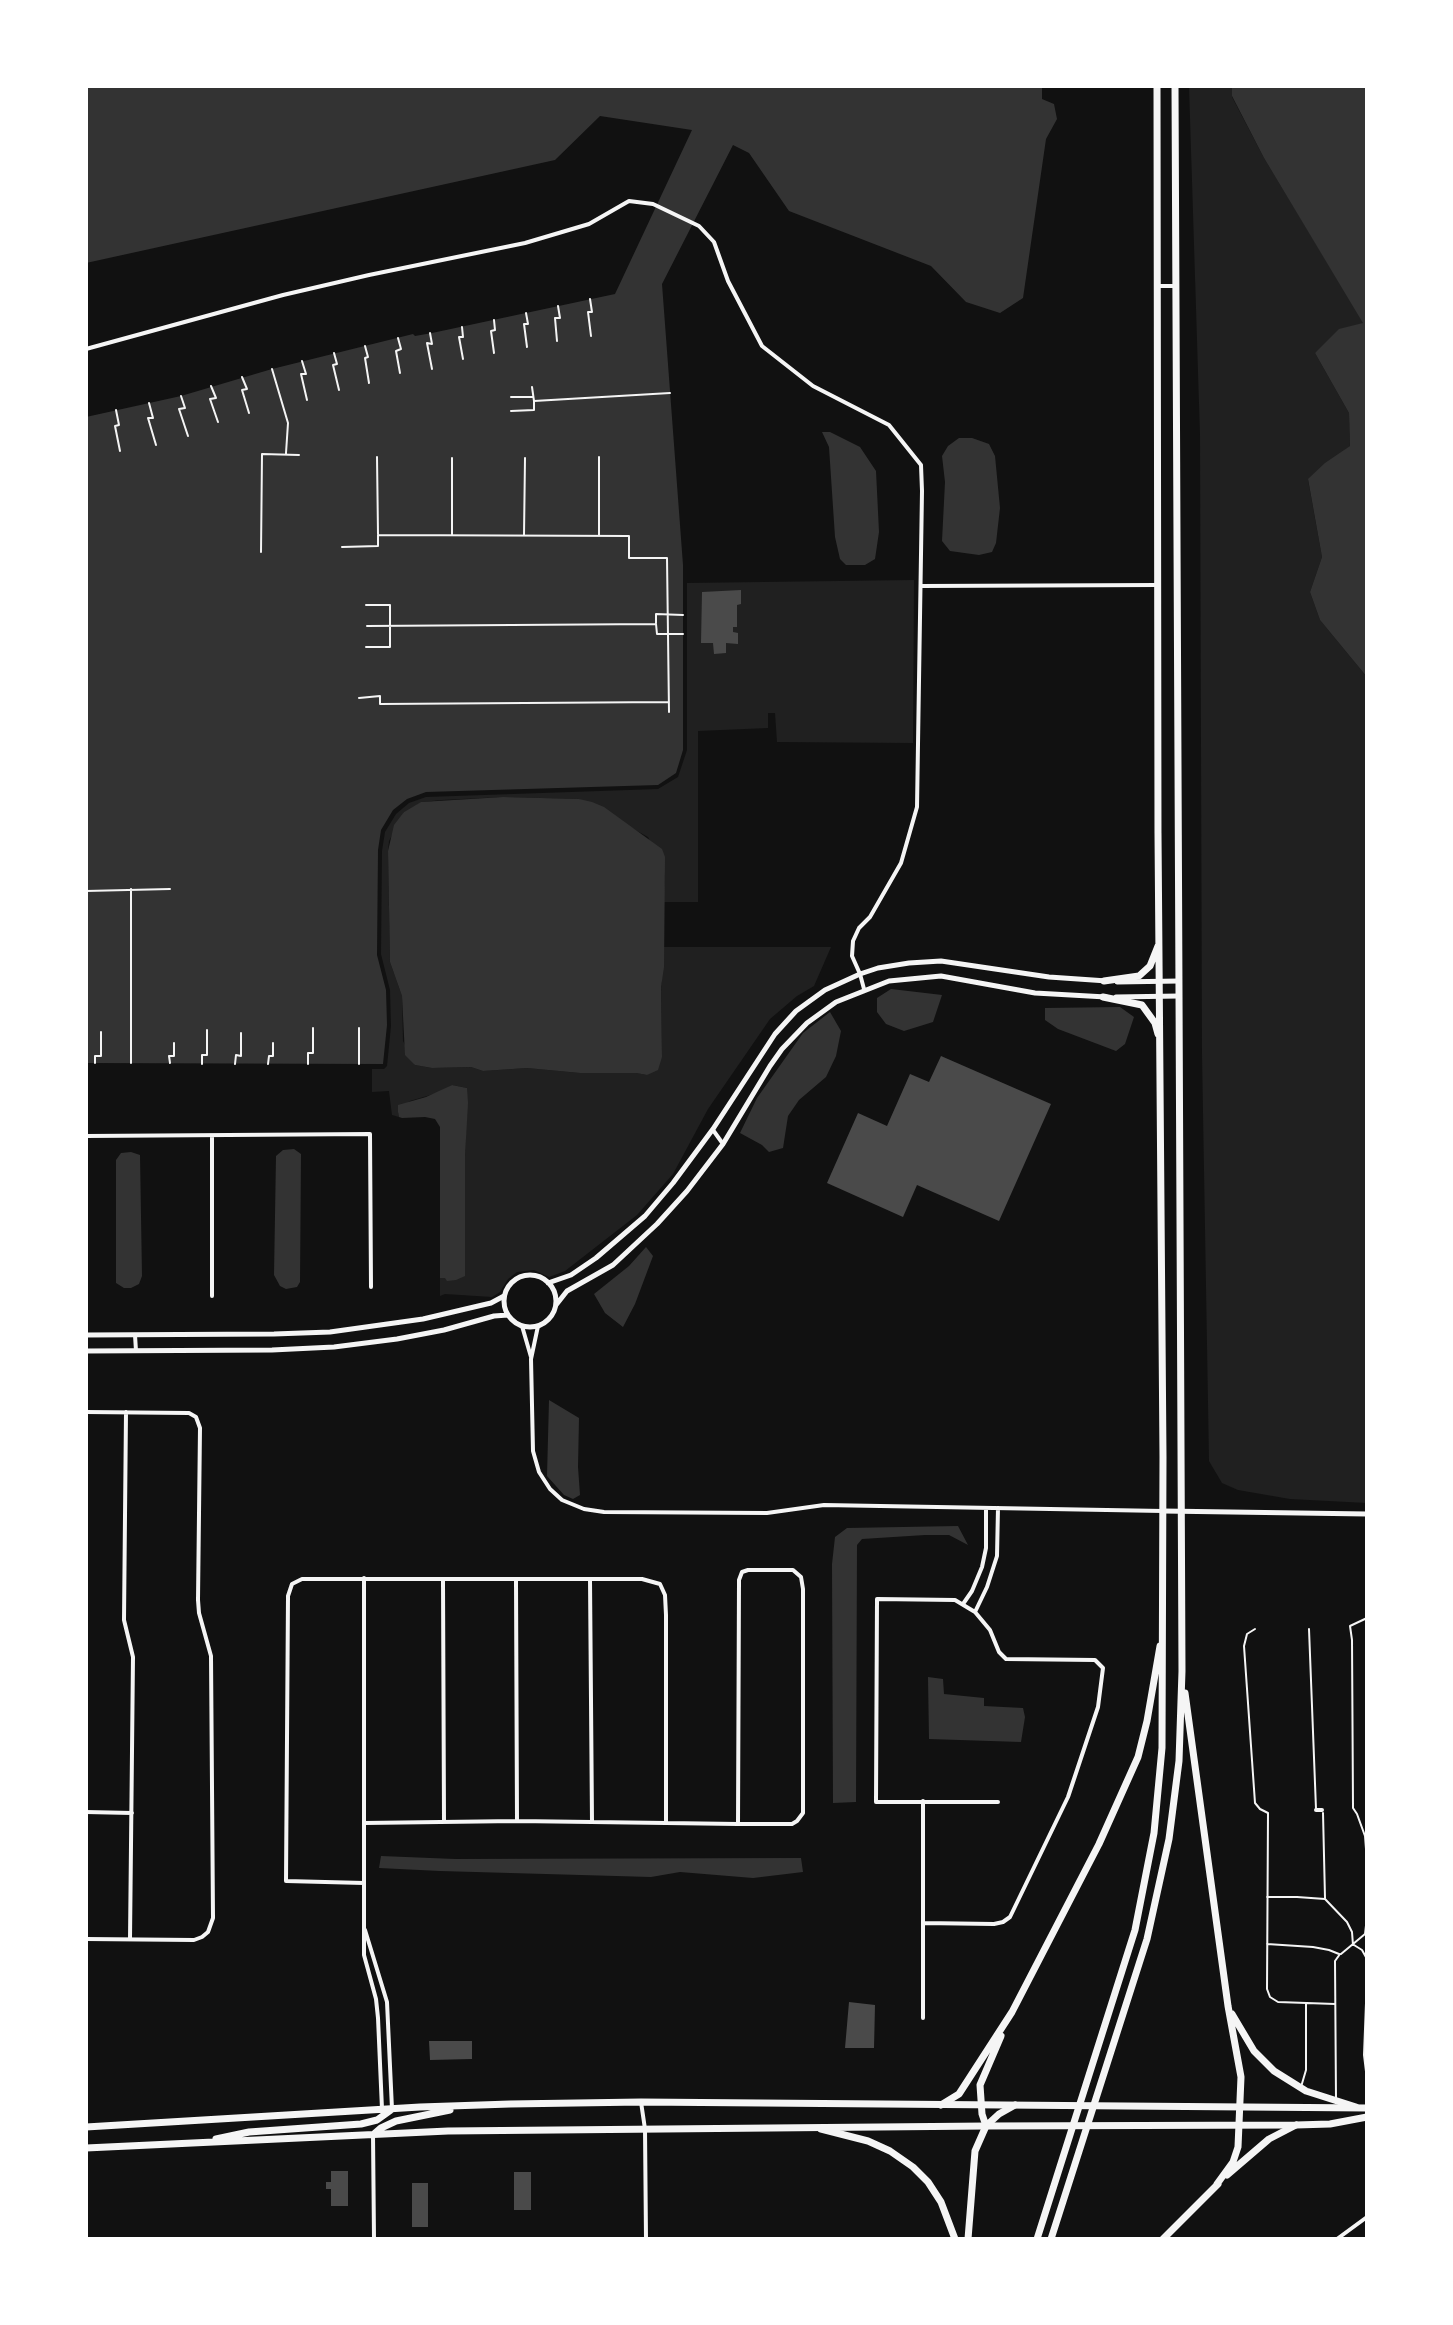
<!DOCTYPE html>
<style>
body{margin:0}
#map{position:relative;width:1453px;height:2325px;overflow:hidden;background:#111;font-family:"IBM Plex Serif",serif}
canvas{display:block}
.frame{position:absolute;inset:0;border:88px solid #fff;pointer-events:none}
</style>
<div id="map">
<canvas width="1453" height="2325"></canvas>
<div class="frame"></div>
</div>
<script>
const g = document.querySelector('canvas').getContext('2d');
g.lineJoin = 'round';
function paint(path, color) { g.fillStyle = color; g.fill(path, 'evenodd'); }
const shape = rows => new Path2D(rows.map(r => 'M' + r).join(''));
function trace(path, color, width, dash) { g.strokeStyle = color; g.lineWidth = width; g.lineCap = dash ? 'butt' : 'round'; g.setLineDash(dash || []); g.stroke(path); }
paint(shape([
 [1189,86,1232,86,1232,97,1264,158,1364,323,1315,353,1349,413,1350,446,1308,480,1322,557,1310,592,1320,620,1367,677,1367,1503,1290,1499,1238,1490,1222,1483,1209,1461,1202,1054,1200,435],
 [914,580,913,743,777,742,775,713,768,713,768,728,698,731,698,902,663,902,665,875,648,837,579,799,503,797,442,800,422,802,404,812,389,841,388,851,390,962,402,996,403,1041,415,1065,432,1068,471,1067,483,1071,527,1068,580,1073,636,1073,647,1075,662,1057,661,987,664,947,831,947,814,986,797,996,770,1019,708,1109,673,1174,637,1215,565,1271,549,1277,534,1270,517,1272,508,1279,500,1292,492,1297,445,1294,440,1296,440,1278,445,1278,465,1156,467,1088,452,1085,437,1093,410,1101,398,1112,399,1117,392,1115,389,1091,372,1092,372,1069,384,1069,387,1066,391,1026,390,990,381,954,382,851,385,832,396,814,409,803,426,797,658,789,678,777,687,750,687,583]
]), '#202020');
paint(shape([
 [86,86,1042,86,1042,99,1054,104,1057,119,1046,139,1023,298,1000,313,966,302,931,266,789,211,749,153,733,145,662,284,683,565,683,750,676,773,658,785,426,792,407,799,393,810,381,830,378,850,377,955,386,990,387,1025,383,1064,86,1063,86,417,181,396,272,369,413,334,415,336,432,333,615,294,692,130,600,116,555,160,86,263],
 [1232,86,1367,86,1367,677,1320,620,1310,592,1322,557,1308,479,1325,463,1350,446,1349,413,1315,353,1339,329,1363,323,1264,158,1232,96],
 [822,432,830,432,860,447,876,471,879,532,875,559,865,565,846,565,840,559,835,537,829,447],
 [959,438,972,438,989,444,995,456,1000,508,996,543,992,552,979,555,950,551,942,541,945,482,942,456,948,446],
 [503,797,579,799,592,802,604,807,662,849,665,857,664,967,661,987,662,1057,658,1070,647,1075,636,1073,580,1073,527,1068,483,1071,471,1067,432,1068,415,1065,405,1055,402,996,390,962,388,851,394,825,404,812,421,802],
 [891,989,942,995,933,1022,904,1031,886,1024,877,1012,877,998],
 [1120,1007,1134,1017,1125,1044,1116,1051,1058,1029,1045,1020,1045,1008],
 [830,1012,841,1031,836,1056,826,1077,799,1100,788,1116,783,1148,769,1152,762,1145,740,1133,757,1098,803,1033],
 [452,1085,467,1088,468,1103,465,1156,465,1276,456,1280,447,1281,445,1278,440,1278,440,1127,435,1119,425,1117,402,1118,399,1117,398,1112,398,1105,426,1097],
 [294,1149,301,1154,300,1282,297,1287,286,1289,280,1286,274,1275,276,1156,283,1150],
 [131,1152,140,1155,142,1276,139,1284,131,1288,124,1288,116,1283,116,1160,121,1153],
 [646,1247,653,1256,635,1304,623,1327,605,1313,594,1294,629,1266],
 [549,1400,579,1418,578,1467,580,1495,573,1499,564,1495,547,1476],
 [958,1526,968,1545,949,1535,925,1535,862,1539,857,1545,856,1802,833,1803,832,1564,835,1537,847,1528],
 [928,1677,943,1679,944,1694,984,1698,984,1706,1023,1708,1025,1717,1021,1742,929,1739],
 [381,1856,455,1859,801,1858,803,1872,753,1878,680,1872,651,1877,440,1871,379,1868]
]), '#333');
paint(shape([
 [741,590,741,604,737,605,737,627,733,627,733,632,738,633,738,644,726,643,726,653,714,654,713,643,701,643,702,592],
 [941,1056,1051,1104,999,1221,917,1185,903,1217,827,1183,858,1113,887,1126,910,1074,929,1082],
 [849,2002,875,2005,874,2048,845,2048],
 [429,2041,472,2041,472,2059,430,2060],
 [331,2171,348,2171,348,2206,331,2206,331,2189,326,2189,326,2182,331,2182],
 [514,2172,531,2172,531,2210,514,2210],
 [412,2183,428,2183,428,2227,412,2227]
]), '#4a4a4a');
trace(shape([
 [590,299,592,312,588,312,591,336],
 [526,313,528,324,524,324,527,347],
 [494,320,495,330,491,331,494,353],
 [462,327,463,337,459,337,463,359],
 [430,333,432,344,427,343,432,369],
 [398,338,401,349,396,351,400,373],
 [557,341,555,318,560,318,558,306],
 [365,346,368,357,365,358,369,383],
 [334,353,337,364,333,365,339,390],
 [302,361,306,374,301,374,307,400],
 [272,369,288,423,286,453],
 [242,377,247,389,242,390,249,413],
 [211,386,216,398,210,399,218,422],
 [532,387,534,401],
 [181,396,185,408,179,409,188,436],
 [511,397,533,397],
 [149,403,153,418,148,418,156,445],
 [116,410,119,425,115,426,120,451],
 [511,411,534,410,534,401,670,393],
 [86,425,86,432],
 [377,457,378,534],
 [452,458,452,534],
 [524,535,525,458],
 [599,535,599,457],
 [342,547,378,546,378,535,629,536,629,558,667,558,669,712],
 [261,552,262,454,299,455],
 [366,605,390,605,390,647,366,647],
 [656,623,656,614,683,615],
 [367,626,656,624,657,634,683,634],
 [359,698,380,696,380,704,669,702],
 [131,889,131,1063],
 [86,891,170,889],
 [359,1028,359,1064],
 [95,1063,95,1056,101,1056,101,1032],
 [170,1063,169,1056,174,1056,174,1043],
 [202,1064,202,1055,207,1055,207,1030],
 [235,1064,236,1055,241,1056,241,1033],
 [268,1064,269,1056,273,1056,273,1043],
 [308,1064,308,1053,313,1053,313,1028]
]), '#f5f5f5', 2);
trace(shape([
 [1367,1618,1350,1626,1352,1640,1353,1808,1357,1814,1365,1836,1367,1862],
 [1255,1629,1247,1634,1244,1646,1255,1803,1260,1809,1268,1813,1267,1989,1270,1997,1278,2002,1335,2004],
 [1309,1629,1316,1809],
 [1323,1813,1325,1898],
 [1267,1897,1297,1897,1325,1899,1347,1922,1352,1932,1353,1945],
 [1267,1944,1313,1947,1329,1950,1339,1954],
 [1354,1945,1362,1950,1367,1959],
 [1341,1954,1365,1934,1367,1917],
 [1367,1977,1364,2055,1367,2080],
 [1301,2087,1306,2070,1306,2003],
 [1336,2100,1335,1961,1340,1954]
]), '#f5f5f5', 2);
trace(shape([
 [1158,286,1174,286],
 [86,349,283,295,369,275,525,243,589,224,629,201,653,204,699,226,714,242,728,281,762,346,813,386,889,425,921,465,922,491,917,807,901,863,870,917,859,928,853,941,852,956,860,974,864,989],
 [921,586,1157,585],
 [713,1130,723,1144],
 [86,1136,370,1134,371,1287],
 [212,1136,212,1296],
 [522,1326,531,1357],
 [538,1326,531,1359,533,1451,539,1472,550,1489,562,1500,584,1509,604,1512,767,1513,824,1505,1163,1511],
 [135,1335,136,1351],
 [86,1412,189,1413,196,1417,200,1428,198,1600,199,1613,211,1656,213,1918,208,1932,202,1937,194,1940,86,1939],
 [126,1412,124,1620,133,1657,130,1939],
 [364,1578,364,1955,376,1999,378,2018,382,2109],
 [590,1579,592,1822],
 [443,1580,444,1821],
 [516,1580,517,1821],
 [963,1604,972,1591,982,1567,986,1548,986,1509],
 [975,1612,987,1587,997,1556,998,1508],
 [1316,1810,1322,1810],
 [86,1812,132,1813],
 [364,1823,517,1821,666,1823,738,1824,792,1824,797,1821,803,1813,803,1589,801,1577,793,1570,748,1570,742,1572,739,1580,738,1824],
 [364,1883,286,1881,288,1596,292,1584,302,1579,642,1579,660,1584,665,1595,666,1615,666,1822],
 [923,1923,994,1924,1003,1922,1010,1917,1068,1797,1098,1707,1103,1668,1095,1660,1006,1659,999,1652,990,1630,975,1612,955,1600,877,1599,876,1802,998,1802],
 [365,1930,387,2002,392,2109],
 [923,2018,923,1801],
 [641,2102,645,2129,646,2239],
 [373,2135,374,2239],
 [1337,2239,1367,2217]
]), '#f5f5f5', 4);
trace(shape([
 [1117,982,1179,981],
 [1116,997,1179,996],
 '504 1301a26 26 0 1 1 52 0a26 26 0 1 1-52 0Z',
 [548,1283,571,1275,596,1258,645,1216,673,1183,713,1129,775,1034,796,1011,825,990,860,974,878,968,909,963,941,961,1049,977,1107,981],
 [556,1305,567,1291,613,1265,657,1224,687,1191,723,1144,770,1066,782,1049,807,1023,836,1002,889,981,941,976,1035,993,1106,997],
 [86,1335,274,1334,330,1332,423,1319,491,1303,504,1296],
 [86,1351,272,1350,334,1347,397,1339,444,1330,494,1316,508,1315],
 [1163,1511,1367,1514]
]), '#f5f5f5', 5);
trace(shape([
 [86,2127,420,2107,510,2104,641,2102,1367,2108],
 [373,2135,381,2128,396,2121,450,2110],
 [216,2139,249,2132,361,2124,377,2120,391,2110],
 [86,2148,448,2131,986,2126,1296,2125,1330,2124,1367,2117]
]), '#f5f5f5', 7);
trace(shape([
 [1104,981,1139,976,1150,966,1158,946],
 [1103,997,1142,1005,1155,1023,1158,1034],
 [1185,1693,1228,2006,1241,2077,1238,2147,1233,2162,1217,2184],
 [1232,2014,1254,2051,1274,2071,1306,2091,1356,2107],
 [941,2105,959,2094,1012,2012,1099,1844,1138,1757,1147,1721,1160,1646],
 [986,2126,982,2114,980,2085,1001,2036],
 [821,2129,868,2141,890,2151,913,2167,928,2182,941,2202,955,2239],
 [1227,2175,1269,2139,1296,2125],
 [968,2239,975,2151,986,2126,999,2114,1015,2105],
 [1037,2239,1135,1930,1154,1833,1162,1748,1163,1457,1158,833,1157,86],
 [1051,2239,1147,1939,1169,1839,1179,1761,1182,1671,1175,86],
 [1163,2239,1218,2184]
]), '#f5f5f5', 7);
</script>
